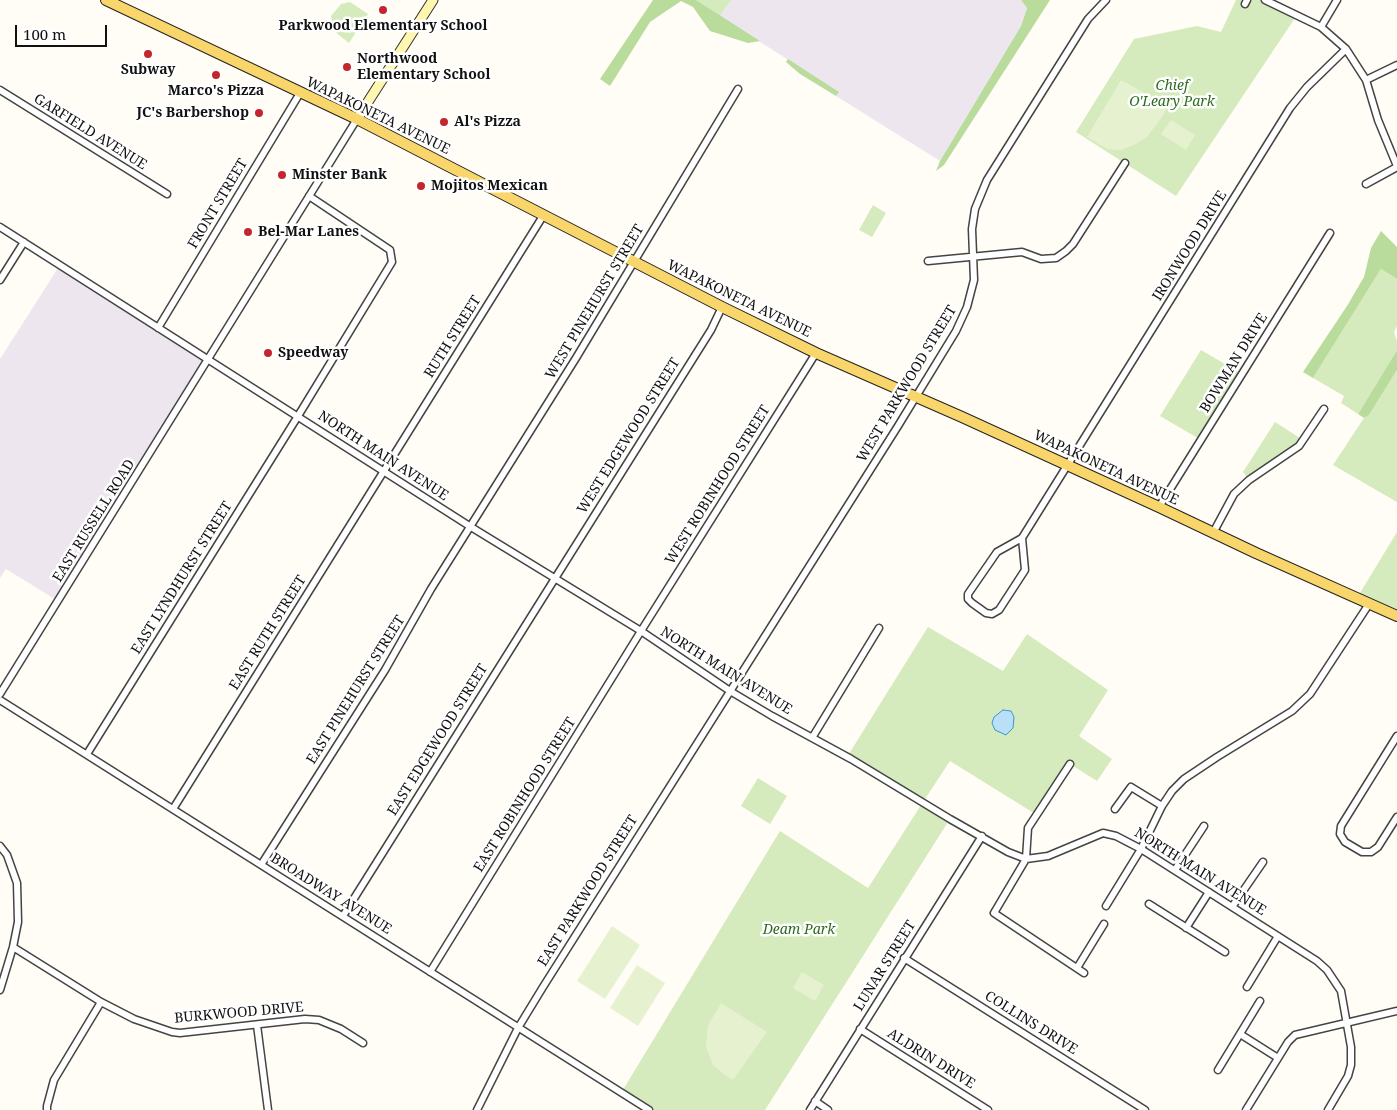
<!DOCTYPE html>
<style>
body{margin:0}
#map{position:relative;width:1397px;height:1110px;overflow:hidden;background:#fffdf5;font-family:"Noto Serif",serif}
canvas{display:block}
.scale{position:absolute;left:15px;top:25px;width:92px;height:22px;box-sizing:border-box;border:2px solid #111;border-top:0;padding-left:6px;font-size:15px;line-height:18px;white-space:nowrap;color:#111;-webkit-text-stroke:4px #fff;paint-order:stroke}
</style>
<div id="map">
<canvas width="1397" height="1110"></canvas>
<div class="scale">100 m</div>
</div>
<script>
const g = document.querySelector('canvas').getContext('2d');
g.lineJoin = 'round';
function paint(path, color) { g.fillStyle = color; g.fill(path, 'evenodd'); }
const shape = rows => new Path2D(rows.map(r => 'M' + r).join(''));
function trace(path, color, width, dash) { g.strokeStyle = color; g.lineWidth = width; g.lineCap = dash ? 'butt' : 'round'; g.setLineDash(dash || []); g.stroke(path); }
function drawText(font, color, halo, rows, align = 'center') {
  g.font = font + ' "Noto Serif",serif'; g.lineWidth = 5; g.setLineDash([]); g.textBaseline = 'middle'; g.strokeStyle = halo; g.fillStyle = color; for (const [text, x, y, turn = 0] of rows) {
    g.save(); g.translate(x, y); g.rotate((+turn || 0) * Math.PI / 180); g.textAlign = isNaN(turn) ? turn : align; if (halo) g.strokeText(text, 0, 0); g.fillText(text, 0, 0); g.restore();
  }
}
paint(shape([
 [731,0,1021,0,1027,7,1021,26,940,161,836,96,838,92,720,16],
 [60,265,209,360,58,601,6,569,0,578,0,359]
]), '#eee6ef');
paint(shape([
 [696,0,731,0,720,16],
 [1236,0,1265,0,1297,15,1176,196,1076,132,1134,39,1197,26,1221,32],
 [350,2,368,14,349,43,334,31,331,16,341,4],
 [873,205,886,213,872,237,859,230],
 [1381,269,1397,279,1397,326,1394,332,1397,341,1397,350,1358,414,1341,403,1344,396,1313,378],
 [1201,350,1242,374,1201,440,1160,416],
 [1397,370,1397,502,1333,465,1364,418,1369,415],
 [1275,422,1303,440,1249,480,1243,472],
 [1397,532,1397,616,1357,598],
 [928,627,1003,671,1027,634,1108,690,1079,736,1112,759,1097,781,1070,764,1037,815,950,761,923,802,950,819,765,1110,649,1110,621,1093,780,831,868,888,923,802,847,757],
 [758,778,787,796,770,824,741,806]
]), '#d5ebbd');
paint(shape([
 [653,0,696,0,760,41,748,43,710,31,693,7,681,1,650,22,610,86,600,79],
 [1021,0,1050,0,944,165,936,171,940,161,1021,26,1027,8],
 [788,59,839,92,836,96,800,74,786,62],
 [1381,231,1397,247,1397,279,1381,269,1313,378,1303,372,1347,306,1364,277,1371,248],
 [1397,350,1397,370,1369,415,1364,418,1358,414]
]), '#b9dc9c');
paint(shape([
 [1121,80,1168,106,1162,117,1147,137,1134,145,1121,150,1107,149,1087,137],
 [1171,120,1195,135,1186,150,1161,134],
 [612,926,640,945,605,999,577,981],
 [637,965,665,983,638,1026,610,1008],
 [802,972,824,985,815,1001,793,988],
 [721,1003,767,1032,733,1080,725,1075,713,1065,706,1047,708,1025]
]), '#e6f2cf');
const water = shape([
 [1003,710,1011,711,1014,717,1013,728,1006,735,995,730,992,723,994,717,1003,710]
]);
paint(water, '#b9e0f7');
trace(water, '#3f96cf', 1);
const minor = shape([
 [1265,0,1321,27,1346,49,1366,80,1378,120,1397,166],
 [1245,4,1247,0],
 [1321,27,1337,0],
 [1366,80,1397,65],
 [0,90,167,194],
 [1366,184,1397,167],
 [0,227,471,527,641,631,730,691,772,716,851,759,950,819,1008,852,1026,859,1048,856,1103,833,1116,836,1141,849,1317,961,1327,970,1341,991,1351,1047,1351,1065,1348,1076,1328,1110],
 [928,261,1022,252,1041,259,1056,258,1066,251,1073,244,1125,163],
 [0,280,24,242],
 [158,328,300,93],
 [1159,507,1330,233],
 [1213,533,1234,494,1249,480,1299,446,1324,409],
 [1022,538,1025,570,999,610,992,614,986,613,972,603,968,599,968,594,997,552,1022,538,1290,108,1307,87,1346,49],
 [0,694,357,119],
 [0,700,649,1110],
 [1397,736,1341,826,1340,834,1345,842,1362,852,1371,852,1378,847,1397,817],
 [812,738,879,628],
 [87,754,298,416,392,262,390,250,309,196],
 [1070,764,1028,828,1026,859,994,913,1084,973],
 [173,809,543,216],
 [1115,809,1131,787,1162,806],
 [0,846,7,855,17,883,18,922,13,947,0,990],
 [261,865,385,670,431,589,576,358,738,89],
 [1175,870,1204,826],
 [1149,904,1225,952],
 [1106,906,1141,849,1162,806,1172,791,1184,779,1217,757,1292,711,1310,694,1369,604],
 [1232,907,1263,862],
 [343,916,711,330,722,307],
 [1186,928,1209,892],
 [13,947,101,1002,134,1019,172,1032,180,1033,305,1019,319,1020,341,1029,363,1043],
 [904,958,1145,1110],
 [1077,968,1104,924],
 [430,972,641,631,816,353],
 [1247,987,1278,936],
 [257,1025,268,1110],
 [860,1029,988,1110],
 [1240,1034,1278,1058],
 [1218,1070,1260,1001],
 [815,1101,828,1110],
 [47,1110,47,1106,54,1080,101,1002],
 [477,1110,518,1028,543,987,898,426,956,331,967,307,974,280,972,229,975,209,987,180,1088,19,1106,0],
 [810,1110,982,836],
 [1246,1110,1288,1042,1295,1035,1397,1011]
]);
const secondary = shape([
 [357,119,433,0]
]);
const primary = shape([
 [106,0,357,119,722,307,816,353,962,417,1159,507,1256,553,1397,616]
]);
trace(minor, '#444', 9);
trace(secondary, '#333', 11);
trace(primary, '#222', 12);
trace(minor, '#fff', 6);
trace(secondary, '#fff6b0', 9);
trace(primary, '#f9d66b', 10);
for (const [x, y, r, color] of [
 [383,10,5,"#c4262e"],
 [148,54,5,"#c4262e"],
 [347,67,5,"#c4262e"],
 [216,75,5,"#c4262e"],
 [259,113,5,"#c4262e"],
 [444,122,5,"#c4262e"],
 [282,175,5,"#c4262e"],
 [421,186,5,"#c4262e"],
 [248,232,5,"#c4262e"],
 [268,353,5,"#c4262e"]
]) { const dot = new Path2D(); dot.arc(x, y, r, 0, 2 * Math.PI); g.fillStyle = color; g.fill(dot); trace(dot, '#fff', 2); }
drawText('bold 14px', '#111', '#fff', [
 ["Parkwood Elementary School",383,26,"center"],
 ["Northwood",357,59],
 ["Elementary School",357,75],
 ["Subway",148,70,"center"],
 ["Marco's Pizza",216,91,"center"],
 ["JC's Barbershop",249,113,"right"],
 ["Al's Pizza",454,122],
 ["Minster Bank",292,175],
 ["Mojitos Mexican",431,186],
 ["Bel-Mar Lanes",258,232],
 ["Speedway",278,353]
], 'left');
drawText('italic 14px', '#2f6b1f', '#fff', [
 ["Chief",1172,86],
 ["O'Leary Park",1172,102],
 ["Deam Park",799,930]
]);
drawText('14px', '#111', '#fff', [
 ["WAPAKONETA AVENUE",378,116,26],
 ["GARFIELD AVENUE",90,132,32],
 ["FRONT STREET",218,204,-59],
 ["IRONWOOD DRIVE",1190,246,-58],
 ["WAPAKONETA AVENUE",739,299,26],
 ["WEST PINEHURST STREET",595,302,-59],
 ["RUTH STREET",453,337,-58],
 ["BOWMAN DRIVE",1234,363,-58],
 ["WEST PARKWOOD STREET",907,384,-59],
 ["WEST EDGEWOOD STREET",629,436,-58],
 ["NORTH MAIN AVENUE",383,456,33],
 ["WAPAKONETA AVENUE",1106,468,25],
 ["WEST ROBINHOOD STREET",718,485,-58],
 ["EAST RUSSELL ROAD",94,521,-58],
 ["EAST LYNDHURST STREET",182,578,-58],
 ["EAST RUTH STREET",268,633,-58],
 ["NORTH MAIN AVENUE",726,671,32],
 ["EAST PINEHURST STREET",356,690,-58],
 ["EAST EDGEWOOD STREET",438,740,-58],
 ["EAST ROBINHOOD STREET",525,795,-58],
 ["NORTH MAIN AVENUE",1200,872,32],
 ["EAST PARKWOOD STREET",588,891,-58],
 ["BROADWAY AVENUE",331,894,32],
 ["LUNAR STREET",885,966,-58],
 ["BURKWOOD DRIVE",239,1013,-5],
 ["COLLINS DRIVE",1031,1023,32],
 ["ALDRIN DRIVE",931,1059,32]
]);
</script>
